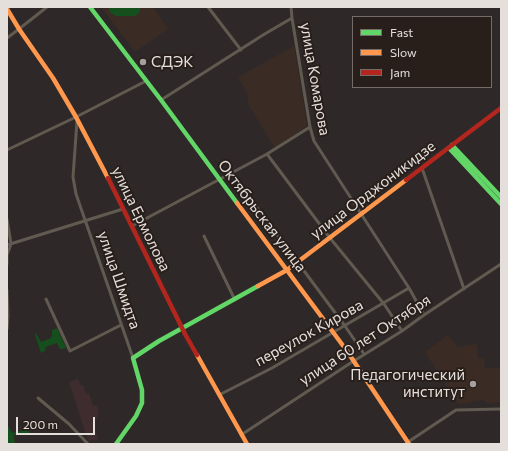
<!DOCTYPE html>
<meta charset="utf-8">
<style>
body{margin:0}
#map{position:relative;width:508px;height:451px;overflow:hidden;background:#2e2928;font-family:Commissioner,sans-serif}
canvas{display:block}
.frame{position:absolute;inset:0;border:8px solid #e5dfdc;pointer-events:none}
.legend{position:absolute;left:352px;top:16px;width:140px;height:72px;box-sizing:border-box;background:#281f1b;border:1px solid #746c68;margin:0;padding:5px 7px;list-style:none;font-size:12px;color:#e5dfdc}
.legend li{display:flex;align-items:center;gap:8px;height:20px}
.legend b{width:20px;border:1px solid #746c68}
.scale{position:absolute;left:16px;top:417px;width:79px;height:18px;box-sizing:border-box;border:2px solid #e5dfdc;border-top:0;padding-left:5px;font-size:12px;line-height:14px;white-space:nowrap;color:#e5dfdc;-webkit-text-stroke:3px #281f1b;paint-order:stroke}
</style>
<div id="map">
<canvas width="508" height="451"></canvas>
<div class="frame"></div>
<ul class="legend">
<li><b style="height:5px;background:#63d668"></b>Fast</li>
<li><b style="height:5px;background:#ff974d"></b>Slow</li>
<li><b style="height:5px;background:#b3261e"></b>Jam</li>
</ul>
<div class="scale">200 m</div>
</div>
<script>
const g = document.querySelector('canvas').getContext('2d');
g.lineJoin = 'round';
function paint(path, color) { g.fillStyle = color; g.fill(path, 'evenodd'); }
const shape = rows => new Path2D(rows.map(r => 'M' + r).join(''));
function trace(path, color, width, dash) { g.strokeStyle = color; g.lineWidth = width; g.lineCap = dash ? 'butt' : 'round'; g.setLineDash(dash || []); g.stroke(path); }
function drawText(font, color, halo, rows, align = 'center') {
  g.font = font + ' Commissioner,sans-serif'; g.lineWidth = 4; g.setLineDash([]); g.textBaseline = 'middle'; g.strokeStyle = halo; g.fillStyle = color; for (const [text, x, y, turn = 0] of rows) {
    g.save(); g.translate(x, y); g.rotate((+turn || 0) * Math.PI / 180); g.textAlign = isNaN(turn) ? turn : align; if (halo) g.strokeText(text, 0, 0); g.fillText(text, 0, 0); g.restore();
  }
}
paint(shape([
 [78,379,81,386,83,385,86,394,89,393,93,405,97,406,99,412,97,419,92,420,98,439,88,441,69,382]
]), '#3e2c2f');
paint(shape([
 [101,7,153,7,168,29,135,52],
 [294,46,307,126,275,148,248,104,248,95,238,77],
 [448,335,457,347,477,344,478,358,484,358,485,368,501,368,501,402,486,403,484,400,473,401,470,403,458,404,425,352]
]), '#3a2c25');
paint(shape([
 [109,7,140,7,140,11,138,14,134,16,116,16,111,13,109,11],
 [57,328,66,348,62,349,59,348,57,343,45,347,46,350,41,353,35,335,36,333,41,342,51,338,52,335,52,330],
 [7,424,12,433,26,430,30,432,30,435,13,435,15,443,20,444,7,444]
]), '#164f1e');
trace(shape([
 [208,7,241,50],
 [291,7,292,18,310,127,314,141,409,288,424,315],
 [7,38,19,29,47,7],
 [161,100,263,35,292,18],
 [77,121,73,177,76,194,133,358],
 [7,150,76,117,146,81],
 [267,154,330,238,384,304,402,331],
 [422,168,464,289],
 [232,174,345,326,364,354],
 [7,219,11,244,7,255,7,264],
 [132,226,267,154,310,127],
 [204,236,235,300],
 [7,245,123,209],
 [7,290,8,316,7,329],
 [46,299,70,351,121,325],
 [219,395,272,368,409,288],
 [38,398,69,424,88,444],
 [241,435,349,364,402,331,424,315,501,264],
 [408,442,456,410,501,409]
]), '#605a50', 3);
trace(shape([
 [90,7,161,100,237,203],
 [452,145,501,197],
 [449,148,501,204],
 [116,444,136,416,142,403,142,390,133,358,159,341,258,286]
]), '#63d668', 4.5);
trace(shape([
 [7,9,19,29,53,78,76,117,108,178],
 [237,203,347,351,409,444],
 [258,286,287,270,406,180],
 [197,355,247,444]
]), '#ff974d', 4.5);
trace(shape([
 [108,178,185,334,197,355],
 [406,180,501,108]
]), '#b3261e', 4.5);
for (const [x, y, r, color] of [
 [143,62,4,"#a59f9d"],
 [473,384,4,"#a59f9d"]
]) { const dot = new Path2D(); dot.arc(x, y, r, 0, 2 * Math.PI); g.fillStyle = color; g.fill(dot); trace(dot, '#281f1b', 1.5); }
drawText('15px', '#e5dfdc', '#281f1b', [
 ["СДЭК",151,62],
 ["Педагогический",465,375,"right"],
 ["институт",465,392,"right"]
], 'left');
drawText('15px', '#e5dfdc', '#281f1b', [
 ["улица Комарова",315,79,80],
 ["улица Орджоникидзе",373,190,-37],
 ["Октябрьская улица",262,216,53],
 ["улица Ермолова",141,219,64],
 ["улица Шмидта",119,280,71],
 ["переулок Кирова",309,333,-29],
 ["улица 60 лет Октября",365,340,-33]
]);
</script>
